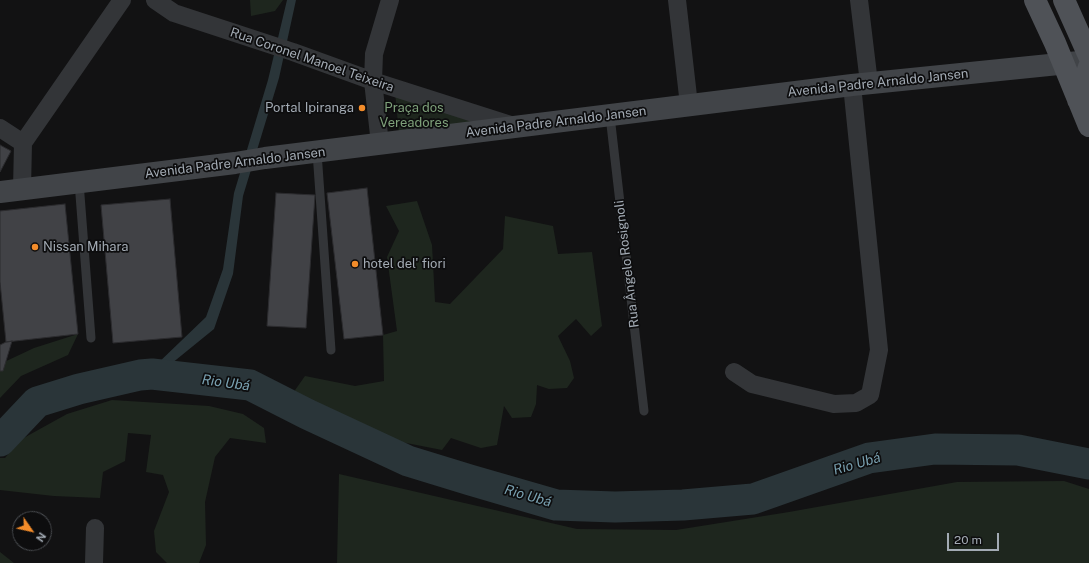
<!DOCTYPE html>
<meta charset="utf-8">
<style>
body{margin:0}
#map{position:relative;width:1089px;height:563px;overflow:hidden;background:#121213;font-family:"Public Sans",sans-serif}
canvas{display:block}
.north{position:absolute;left:12px;top:511px;width:40px;height:40px;box-sizing:border-box;background:#0d0d0e;border:1px solid #494c50;border-radius:50%;rotate:124deg;font-size:11px;font-weight:700;line-height:16px;text-align:center;color:#a3abb4}
.north::after{content:'';display:block;margin:auto;width:14px;height:18px;background:#f38c2a;clip-path:polygon(50% 0,100% 100%,50% 72%,0 100%)}
.scale{position:absolute;left:947px;top:533px;width:52px;height:18px;box-sizing:border-box;border:2px solid #a3abb4;border-top:0;padding-left:5px;font-size:12px;line-height:14px;white-space:nowrap;color:#a3abb4;-webkit-text-stroke:3px #0d0d0e;paint-order:stroke}
</style>
<div id="map">
<canvas width="1089" height="563"></canvas>
<div class="north">N</div>
<div class="scale">20 m</div>
</div>
<script>
const g = document.querySelector('canvas').getContext('2d');
g.lineJoin = 'round';
function paint(path, color) { g.fillStyle = color; g.fill(path, 'evenodd'); }
const shape = rows => new Path2D(rows.map(r => 'M' + r).join(''));
function trace(path, color, width, dash) { g.strokeStyle = color; g.lineWidth = width; g.lineCap = dash ? 'butt' : 'round'; g.setLineDash(dash || []); g.stroke(path); }
function drawText(font, color, halo, rows, align = 'center') {
  g.font = font + ' "Public Sans",sans-serif'; g.lineWidth = 3.5; g.setLineDash([]); g.textBaseline = 'middle'; g.strokeStyle = halo; g.fillStyle = color; for (const [text, x, y, turn = 0] of rows) {
    g.save(); g.translate(x, y); g.rotate((+turn || 0) * Math.PI / 180); g.textAlign = isNaN(turn) ? turn : align; if (halo) g.strokeText(text, 0, 0); g.fillText(text, 0, 0); g.restore();
  }
}
paint(shape([
 [250,0,283,0,275,11,251,16],
 [395,92,471,116,471,124,399,134],
 [417,201,432,245,435,302,450,304,503,249,505,216,553,226,558,254,592,252,602,326,591,336,576,319,558,336,570,361,574,378,567,388,549,389,537,385,536,404,531,417,512,418,504,406,497,445,481,448,451,438,442,450,345,431,293,393,305,376,355,386,384,381,383,335,397,331,387,257,399,231,386,206],
 [78,334,68,355,21,376,0,398,0,364,34,348],
 [112,400,209,406,243,414,264,428,266,443,230,438,215,457,205,502,206,545,199,563,167,563,156,552,154,531,169,492,163,475,146,472,151,435,128,433,125,461,103,472,100,498,54,496,0,490,0,458,5,458,20,440,67,414],
 [339,474,577,529,676,530,789,512,957,482,1064,481,1089,489,1089,563,337,563],
 [0,552,14,563,0,563]
]), '#1e261e');
paint(shape([
 [287,0,296,0,279,78,243,196,233,274,214,329,166,368,155,366,206,317,223,269,234,193,268,80]
]), '#2a3539');
trace(shape([
 [0,441,37,402,79,389,140,375,152,374,250,385,307,414,408,461,470,480,556,505,615,507,683,505,753,499,869,458,935,449,1018,450,1089,464]
]), '#2a3539', 31);
const building = shape([
 [0,145,11,151,0,172,0,145],
 [367,188,383,335,344,339,327,193,367,188],
 [276,193,315,195,306,328,267,326,276,193],
 [170,199,182,337,113,343,101,205,170,199],
 [65,204,78,334,6,342,0,282,0,211,65,204],
 [12,341,3,371,0,371,0,345,6,342,12,341]
]);
paint(building, '#414246');
trace(building, '#2c2c2f', 1);
trace(shape([
 [610,116,644,411],
 [317,152,331,350],
 [79,182,91,338]
]), '#333538', 9);
trace(shape([
 [155,0,174,13,293,52,373,81,514,126],
 [677,0,689,105],
 [859,0,869,83],
 [0,128,23,143],
 [23,143,122,0],
 [380,144,373,81,374,54,390,0],
 [22,189,23,143],
 [734,372,752,384,834,404,856,403,870,395,879,350,852,85],
 [94,563,95,528]
]), '#333538', 18);
trace(shape([
 [0,192,235,163,265,158,852,85,1089,61]
]), '#414448', 22);
trace(shape([
 [1035,0,1055,43,1089,126],
 [1064,0,1089,56],
 [1078,100,1089,67]
]), '#4f5257', 22);
for (const [x, y, r, color] of [
 [362,108,4,"#f38c2a"],
 [35,247,4,"#f38c2a"],
 [355,264,4,"#f38c2a"]
]) { const dot = new Path2D(); dot.arc(x, y, r, 0, 2 * Math.PI); g.fillStyle = color; g.fill(dot); trace(dot, '#0d0d0e', 1.5); }
drawText('13px', '#a3abb4', '#0d0d0e', [
 ["Rua Coronel Manoel Teixeira",312,60,19],
 ["Avenida Padre Arnaldo Jansen",878,83,-6],
 ["Avenida Padre Arnaldo Jansen",556,122,-7],
 ["Avenida Padre Arnaldo Jansen",235,163,-7],
 ["Rua Ângelo Rosignoli",627,264,-97]
]);
drawText('13px', '#a3abb4', '#0d0d0e', [
 ["Portal Ipiranga",354,108,"right"],
 ["Nissan Mihara",43,247],
 ["hotel del' fiori",363,264]
], 'left');
drawText('13px', '#7ea07a', '#0d0d0e', [
 ["Praça dos",414,108],
 ["Vereadores",414,123]
]);
drawText('italic 14px', '#79a0b0', '#0d0d0e', [
 ["Rio Ubá",226,383,8],
 ["Rio Ubá",857,464,-16],
 ["Rio Ubá",528,496,16]
]);
</script>
